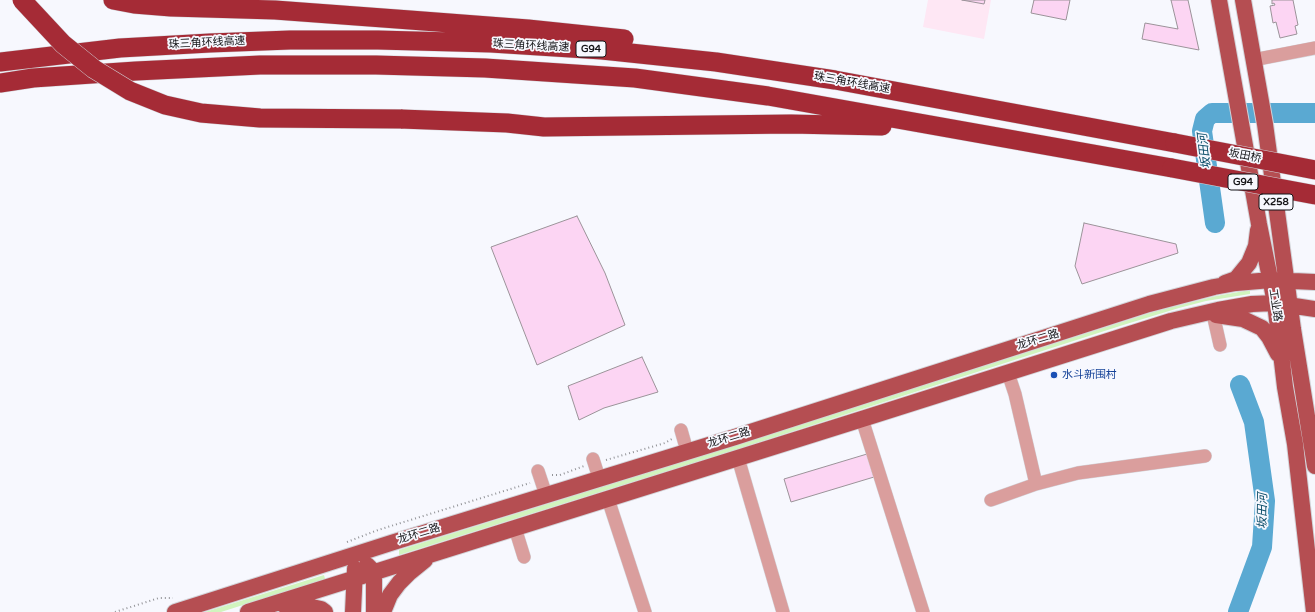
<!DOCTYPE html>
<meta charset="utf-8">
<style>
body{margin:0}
canvas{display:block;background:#f7f8fe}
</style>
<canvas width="1315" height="612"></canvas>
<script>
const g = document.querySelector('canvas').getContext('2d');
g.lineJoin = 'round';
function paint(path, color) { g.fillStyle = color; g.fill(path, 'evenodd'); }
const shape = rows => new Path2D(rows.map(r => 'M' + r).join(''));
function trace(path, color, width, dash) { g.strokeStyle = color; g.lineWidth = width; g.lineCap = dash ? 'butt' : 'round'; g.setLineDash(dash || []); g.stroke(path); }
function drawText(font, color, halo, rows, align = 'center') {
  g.font = font + ' "Varela Round","Noto Sans SC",sans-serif'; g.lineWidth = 3.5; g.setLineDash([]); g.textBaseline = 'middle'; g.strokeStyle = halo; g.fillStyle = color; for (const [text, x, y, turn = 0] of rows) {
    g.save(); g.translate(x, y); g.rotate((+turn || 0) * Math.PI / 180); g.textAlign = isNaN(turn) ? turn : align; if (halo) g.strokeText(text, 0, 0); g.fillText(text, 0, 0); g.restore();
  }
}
paint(shape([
 [928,0,991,0,984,39,923,27]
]), '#fee7f4');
paint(shape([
 [1250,290,1250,294,1206,301,1179,308,1120,326,735,450,399,555,399,550,733,446,1156,311,1216,296],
 [324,575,325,579,221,612,205,612]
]), '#d1f4be');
trace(shape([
 [1215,223,1202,131,1205,119,1212,113,1315,113],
 [1238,612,1262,547,1265,501,1254,422,1240,385]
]), '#5aa9d2', 20);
const building = shape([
 [962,0,985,0,984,4,962,0],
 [1034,0,1070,0,1066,20,1031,13,1034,0],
 [1171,0,1188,0,1199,50,1142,39,1145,23,1178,29,1171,0],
 [1272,0,1293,0,1298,25,1295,26,1297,34,1280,38,1276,22,1273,23,1270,6,1275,5,1274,3,1272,4,1272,0],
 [577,216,605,273,625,325,537,365,491,247,577,216],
 [1084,223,1176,244,1178,253,1082,284,1075,266,1084,223],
 [642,357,658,392,604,408,579,420,568,386,642,357],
 [867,454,874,477,791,502,784,479,867,454]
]);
paint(building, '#fcd5f3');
trace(building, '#9b9399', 1);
const minor = shape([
 [1253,60,1315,48],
 [1213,314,1220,345],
 [1008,373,1015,394,1036,484],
 [862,419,923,612],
 [681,430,687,451],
 [738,458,783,612],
 [593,459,599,478],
 [538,471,546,495],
 [608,499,645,612],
 [991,500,1036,484,1078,473,1205,456],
 [515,528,524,557]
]);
const major = shape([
 [1219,0,1259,224,1275,303,1285,387,1295,444,1314,612],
 [1243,0,1265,124,1293,329,1315,466],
 [1225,283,1236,279,1249,263,1256,246,1258,230],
 [1216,315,1243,319,1262,328,1269,337,1278,354],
 [367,565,374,572,374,612],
 [284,605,301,605,312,607,321,609,325,612],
 [175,612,394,542,735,437,1149,304,1214,287,1236,283,1271,280,1315,282],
 [248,612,862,419,1171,321,1218,310,1252,304,1275,303,1315,309],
 [353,612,355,569],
 [383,612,390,595,399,583,409,573,425,560]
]);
const highway = shape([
 [113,0,134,4,171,7,275,10,410,20,528,29,624,39],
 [0,62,120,48,210,43,290,40,378,40,491,43,602,50,716,62,835,80,1175,143],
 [0,83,33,78,136,71,260,65,376,65,485,68,635,78,768,96,1172,168],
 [401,119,507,123,544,127,791,124,882,126]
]);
trace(minor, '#d3d4d9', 14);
trace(major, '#d3d4d9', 18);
trace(highway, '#d3d4d9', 20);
trace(shape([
 [606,460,665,443,672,439],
 [552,475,560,475,584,466],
 [347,542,378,530,530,483],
 [115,612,159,598,173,598]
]), '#939498', 2, [1, 3]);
trace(minor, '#da9e9d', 13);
trace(major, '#b54e52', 16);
trace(highway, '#a52b36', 19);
const highwayBridge = shape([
 [22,0,63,44,94,69,130,91,165,105,201,113,260,118,401,119],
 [1175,143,1315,170],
 [1172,168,1315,195]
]);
trace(highwayBridge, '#d3d4d9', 20, []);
trace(highwayBridge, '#a52b36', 19);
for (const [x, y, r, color] of [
 [1054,375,4,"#1a4fb4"]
]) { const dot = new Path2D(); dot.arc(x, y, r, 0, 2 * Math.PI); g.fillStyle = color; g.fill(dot); trace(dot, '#f7f8fe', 1.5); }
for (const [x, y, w] of [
 [591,49,30],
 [1243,182,30],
 [1276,202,34]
]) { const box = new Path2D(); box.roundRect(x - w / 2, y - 8, w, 16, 3); g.fillStyle = '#f7f8fe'; g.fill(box); trace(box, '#151518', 1); }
drawText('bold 10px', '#151518', null, [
 ["G94",591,49],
 ["G94",1243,182],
 ["X258",1276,202]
]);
drawText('11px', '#151518', '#f7f8fe', [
 ["珠三角环线高速",207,43,-3],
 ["珠三角环线高速",531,46,3],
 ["珠三角环线高速",852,83,10],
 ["坂田桥",1245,156,11],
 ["工业路",1275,305,81],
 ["龙环二路",1038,340,-17],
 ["龙环二路",729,438,-17],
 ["龙环二路",419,534,-17]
]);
drawText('11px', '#164399', '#f7f8fe', [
 ["水斗新围村",1062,375]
], 'left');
drawText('italic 12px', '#0a4c68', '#f7f8fe', [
 ["坂田河",1205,151,-97],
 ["坂田河",1263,511,-89]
]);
</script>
